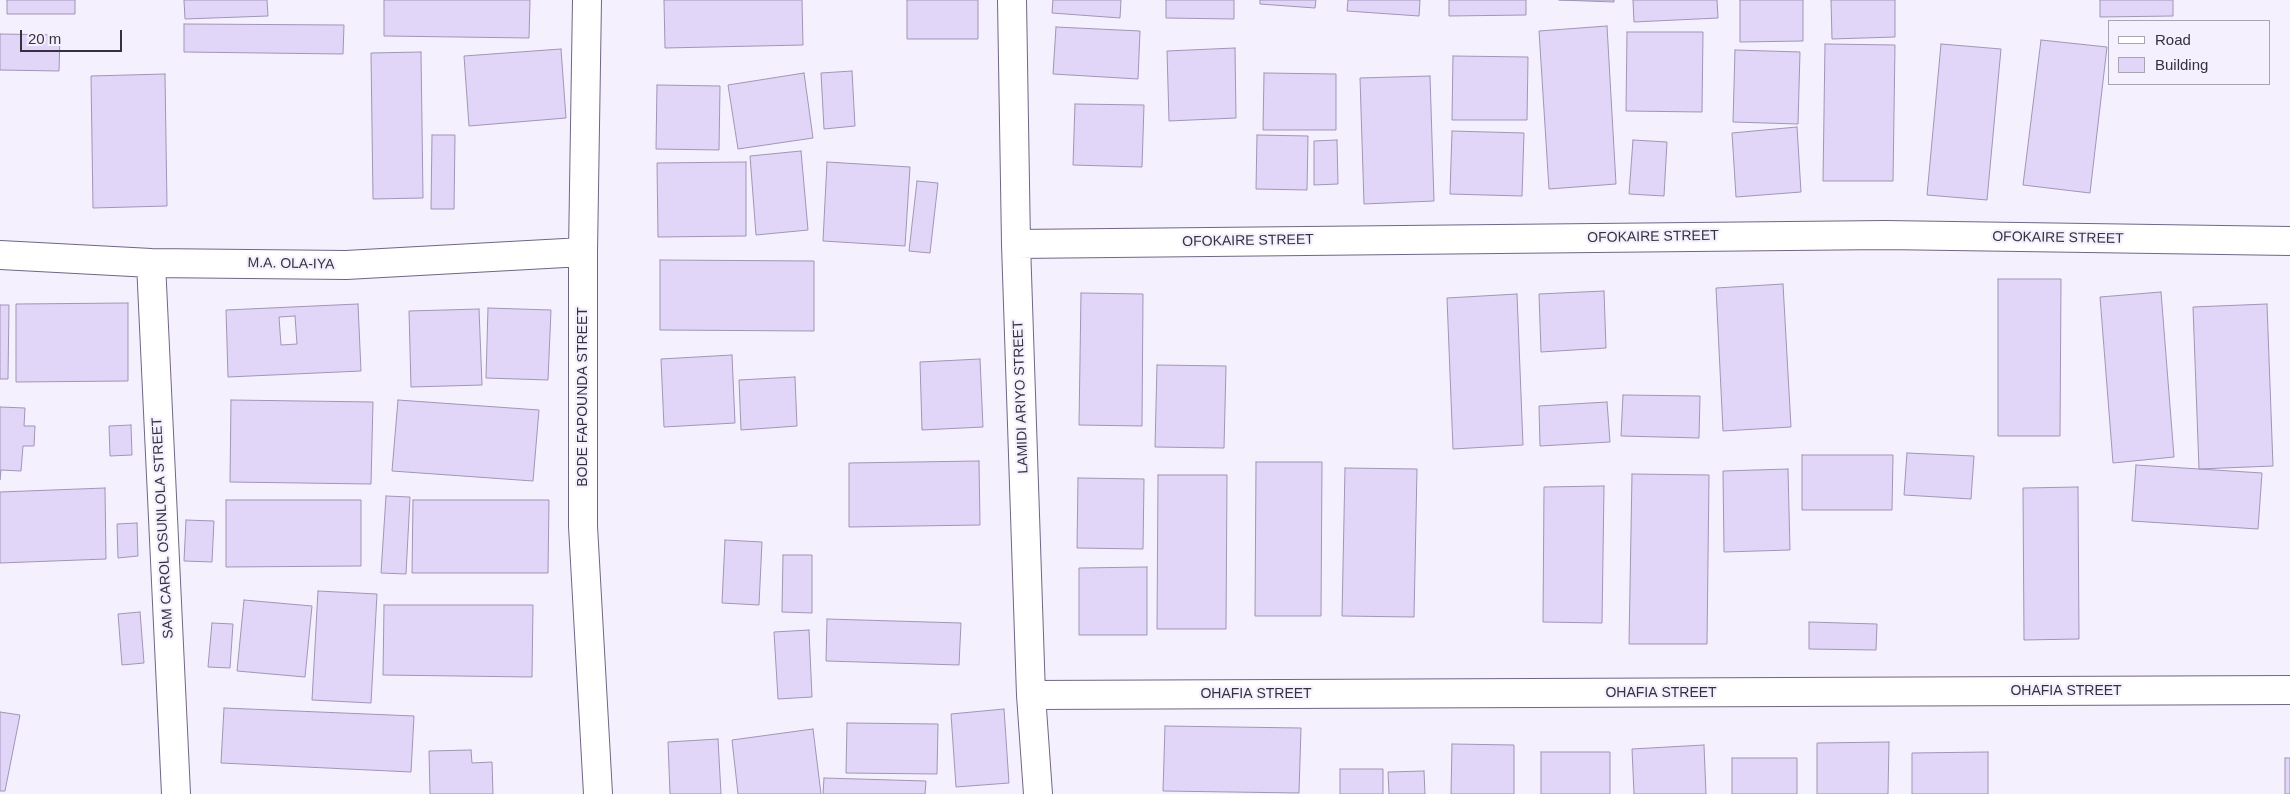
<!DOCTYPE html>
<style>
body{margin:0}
#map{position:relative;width:2290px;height:794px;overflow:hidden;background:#f5f0fe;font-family:Helvetica,sans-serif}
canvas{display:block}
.legend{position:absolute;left:2108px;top:20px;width:162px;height:65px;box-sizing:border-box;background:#f5f0fe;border:1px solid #a8a4b1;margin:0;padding:6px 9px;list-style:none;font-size:15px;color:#35313e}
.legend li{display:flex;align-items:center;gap:10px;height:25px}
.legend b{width:25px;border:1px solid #a8a4b1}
.scale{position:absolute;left:20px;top:30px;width:102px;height:22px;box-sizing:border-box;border:2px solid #35313e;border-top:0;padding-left:6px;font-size:15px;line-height:18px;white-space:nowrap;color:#35313e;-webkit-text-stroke:4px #f5f0fe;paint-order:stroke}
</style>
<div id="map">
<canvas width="2290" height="794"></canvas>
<ul class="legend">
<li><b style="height:6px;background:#fff"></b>Road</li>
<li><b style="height:14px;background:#e1d6f8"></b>Building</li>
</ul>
<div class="scale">20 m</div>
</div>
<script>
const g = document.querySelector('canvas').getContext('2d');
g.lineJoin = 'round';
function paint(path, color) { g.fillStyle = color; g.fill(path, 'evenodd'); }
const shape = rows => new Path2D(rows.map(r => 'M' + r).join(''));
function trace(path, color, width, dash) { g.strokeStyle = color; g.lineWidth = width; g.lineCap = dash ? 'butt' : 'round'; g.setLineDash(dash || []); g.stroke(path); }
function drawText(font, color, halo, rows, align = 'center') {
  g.font = font + ' Helvetica,sans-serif'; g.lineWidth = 4.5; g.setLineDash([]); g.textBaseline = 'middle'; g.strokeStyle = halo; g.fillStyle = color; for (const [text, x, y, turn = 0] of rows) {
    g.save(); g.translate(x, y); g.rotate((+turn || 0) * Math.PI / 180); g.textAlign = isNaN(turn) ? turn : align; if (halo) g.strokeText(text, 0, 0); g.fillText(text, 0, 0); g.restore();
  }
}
const building = shape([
 [7,0,75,0,75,14,7,14,7,0],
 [184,0,267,0,268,16,185,19,184,0],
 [384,0,530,0,529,38,384,36,384,0],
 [664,0,802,0,803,45,665,48,664,0],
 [907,0,978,0,978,39,907,39,907,0],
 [1053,0,1121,0,1120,18,1052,13,1053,0],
 [1166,0,1234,0,1234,19,1166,18,1166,0],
 [1260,0,1316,0,1315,8,1260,4,1260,0],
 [1348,0,1420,0,1419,16,1347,11,1348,0],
 [1449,0,1526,0,1526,15,1449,16,1449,0],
 [1559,0,1614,0,1614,2,1559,0],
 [1633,0,1717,0,1718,18,1634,22,1633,0],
 [1740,0,1803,0,1803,41,1740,42,1740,0],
 [1831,0,1895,0,1895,37,1832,39,1831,0],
 [2100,0,2173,0,2173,16,2100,17,2100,0],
 [184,24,344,25,343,54,184,52,184,24],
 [1607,26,1616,184,1549,189,1539,31,1607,26],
 [1056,27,1140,31,1138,79,1053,74,1056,27],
 [1627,32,1703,32,1702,112,1626,111,1627,32],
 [0,34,60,35,59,71,0,70,0,34],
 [2041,40,2107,47,2090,193,2023,185,2041,40],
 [1825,44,1895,45,1893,181,1823,181,1825,44],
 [1941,44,2001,49,1987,200,1927,195,1941,44],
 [1235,48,1236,118,1169,121,1167,51,1235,48],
 [561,49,566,118,469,126,464,56,561,49],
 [1735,50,1800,52,1798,124,1733,122,1735,50],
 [421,52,423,198,373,199,371,53,421,52],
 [1453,56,1528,57,1527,120,1452,120,1453,56],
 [852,71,855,126,824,129,821,73,852,71],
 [804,73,813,138,738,149,728,85,804,73],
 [1264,73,1336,74,1336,130,1263,130,1264,73],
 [165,74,167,206,93,208,91,76,165,74],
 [1430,76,1434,201,1364,204,1360,78,1430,76],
 [657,85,720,86,719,150,656,149,657,85],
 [1075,104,1144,105,1142,167,1073,165,1075,104],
 [1797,127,1801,192,1736,197,1732,133,1797,127],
 [1452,131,1524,133,1522,196,1450,194,1452,131],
 [432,135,455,135,454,209,431,209,432,135],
 [1257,135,1308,136,1307,190,1256,189,1257,135],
 [1337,140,1338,184,1314,185,1314,141,1337,140],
 [1633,140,1667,142,1664,196,1629,194,1633,140],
 [801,151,808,230,756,235,750,156,801,151],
 [746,162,746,236,658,237,657,163,746,162],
 [827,162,910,167,905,246,823,241,827,162],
 [917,181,938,183,930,253,909,251,917,181],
 [660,260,814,261,814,331,660,330,660,260],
 [1998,279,2061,279,2060,436,1998,436,1998,279],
 [1783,284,1791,427,1723,431,1716,288,1783,284],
 [1604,291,1606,348,1541,352,1539,294,1604,291],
 [2161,292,2174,457,2113,463,2100,297,2161,292],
 [1081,293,1143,294,1142,426,1079,425,1081,293],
 [1517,294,1523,445,1453,449,1447,298,1517,294],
 [128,303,128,381,16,382,16,304,128,303],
 [358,304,361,371,228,377,226,310,358,304],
 [295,316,297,344,281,345,279,317,295,316],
 [2267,304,2273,466,2199,469,2193,307,2267,304],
 [0,305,9,305,8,379,0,379,0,305],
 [488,308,551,310,548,380,486,378,488,308],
 [479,309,482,385,411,387,409,311,479,309],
 [732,355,735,423,664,427,661,359,732,355],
 [980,359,983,427,922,430,920,362,980,359],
 [1157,365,1226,366,1224,448,1155,447,1157,365],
 [795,377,797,426,741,430,739,380,795,377],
 [1623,395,1700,396,1699,438,1621,436,1623,395],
 [231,400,373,402,371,484,230,482,231,400],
 [398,400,539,410,533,481,392,471,398,400],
 [1607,402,1610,442,1540,446,1539,406,1607,402],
 [0,407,25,408,24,426,35,426,34,446,23,446,21,471,1,470,0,480,0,407],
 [131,425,132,455,110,456,109,426,131,425],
 [1907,453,1974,456,1971,499,1904,495,1907,453],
 [1802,455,1893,455,1892,510,1802,510,1802,455],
 [979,461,980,525,849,527,849,463,979,461],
 [1256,462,1322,462,1321,616,1255,616,1256,462],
 [2136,465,2262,473,2258,529,2132,521,2136,465],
 [1345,468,1417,469,1414,617,1342,616,1345,468],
 [1788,469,1790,550,1724,552,1723,471,1788,469],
 [1632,474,1709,475,1707,644,1629,644,1632,474],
 [1158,475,1227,475,1226,629,1157,629,1158,475],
 [1078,478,1144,479,1143,549,1077,548,1078,478],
 [1604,486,1602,623,1543,622,1544,487,1604,486],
 [2078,487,2079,639,2024,640,2023,488,2078,487],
 [105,488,106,559,0,563,0,492,105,488],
 [386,496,410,497,406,574,381,573,386,496],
 [226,500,361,500,361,566,226,567,226,500],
 [413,500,549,500,548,573,412,573,413,500],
 [186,520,214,521,212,562,184,561,186,520],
 [137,523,138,556,118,558,117,524,137,523],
 [725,540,762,542,759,605,722,603,725,540],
 [783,555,812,555,812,613,782,612,783,555],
 [1147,567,1147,635,1079,635,1079,568,1147,567],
 [318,591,377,594,371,703,312,700,318,591],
 [244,600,312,606,305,677,237,671,244,600],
 [384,605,533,605,532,677,383,675,384,605],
 [140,612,144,663,122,665,118,614,140,612],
 [827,619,961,623,959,665,826,661,827,619],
 [1809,622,1877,624,1876,650,1809,649,1809,622],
 [212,623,233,624,230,668,208,667,212,623],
 [809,630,812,697,778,699,774,632,809,630],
 [224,708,414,716,411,772,221,763,224,708],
 [1004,709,1009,783,956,787,951,714,1004,709],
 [0,712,20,715,5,791,0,791,0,712],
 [847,723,938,724,937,774,846,773,847,723],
 [1165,726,1301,728,1299,793,1163,791,1165,726],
 [813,729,821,794,738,794,732,740,813,729],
 [718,739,721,794,670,794,668,742,718,739],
 [1889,742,1888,794,1817,794,1817,743,1889,742],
 [1452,744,1514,745,1514,794,1451,794,1452,744],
 [1704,745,1706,794,1634,794,1632,749,1704,745],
 [471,750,472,763,492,762,493,794,430,794,429,751,471,750],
 [1541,752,1610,752,1610,794,1541,794,1541,752],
 [1988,752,1988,794,1912,794,1912,753,1988,752],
 [1732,758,1797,758,1797,794,1732,794,1732,758],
 [2285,758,2290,758,2290,794,2285,794,2285,758],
 [1340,769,1383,769,1383,794,1340,794,1340,769],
 [1424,771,1425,794,1389,794,1388,772,1424,771],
 [824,778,926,781,925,794,823,794,824,778]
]);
paint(building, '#e1d6f8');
trace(building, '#a195b6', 1);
const minor = shape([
 [587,0,583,252,583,526,598,794],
 [1012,0,1016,244,1031,695,1038,794],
 [1016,244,1885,235,2290,241],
 [0,255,151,263,346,265,583,252],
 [151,263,176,794],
 [1031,695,2290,690]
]);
trace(minor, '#706684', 30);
trace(minor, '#fff', 28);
drawText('14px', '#35313e', '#f5f0fe', [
 ["OFOKAIRE STREET",1653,237,-1],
 ["OFOKAIRE STREET",2058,238,1],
 ["OFOKAIRE STREET",1248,241,-1],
 ["M.A. OLA-IYA",291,264,1],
 ["BODE FAPOUNDA STREET",583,397,-90],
 ["LAMIDI ARIYO STREET",1021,397,-92],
 ["SAM CAROL OSUNLOLA STREET",163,528,-93],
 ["OHAFIA STREET",2066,691],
 ["OHAFIA STREET",1661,693],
 ["OHAFIA STREET",1256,694]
]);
</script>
